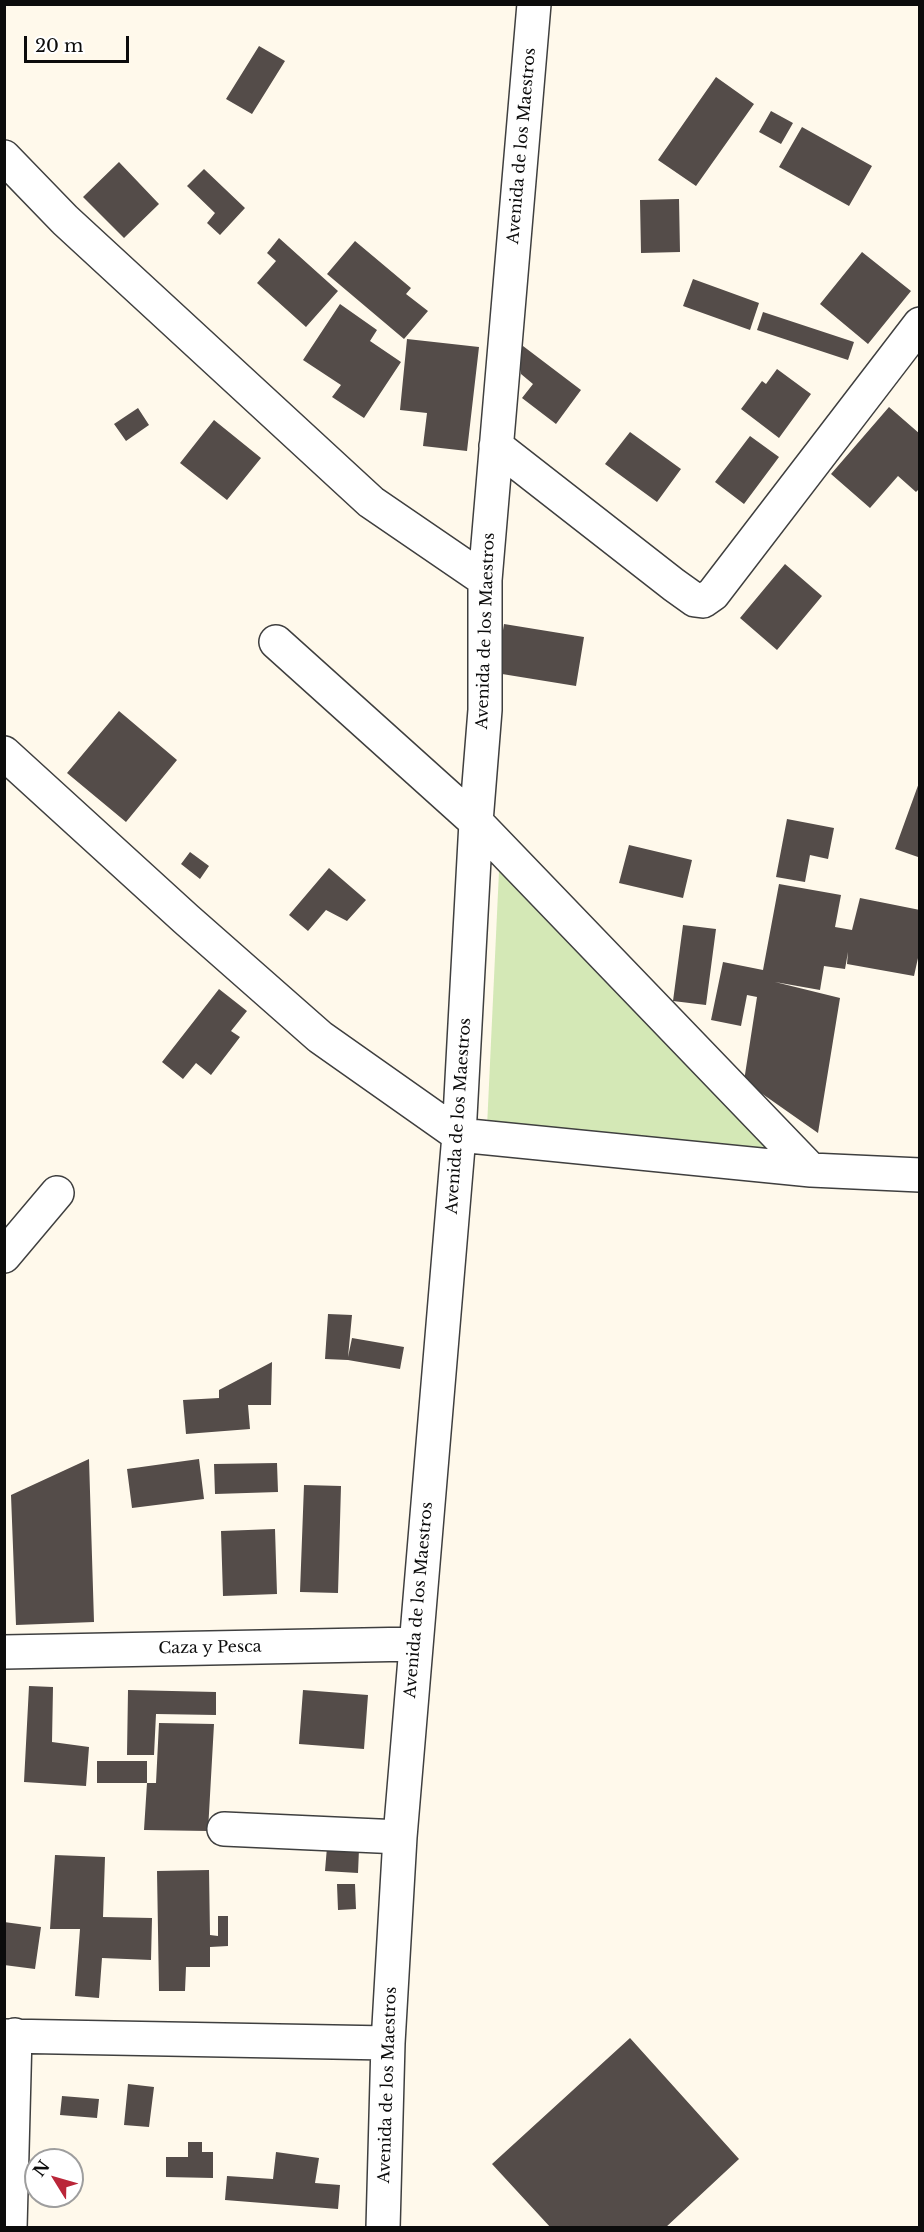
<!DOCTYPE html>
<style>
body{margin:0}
#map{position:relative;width:924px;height:2232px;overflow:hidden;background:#fff9eb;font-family:"Libre Baskerville",serif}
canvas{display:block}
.frame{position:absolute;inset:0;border:6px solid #0c0c0c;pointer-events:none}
.north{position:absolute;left:24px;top:2148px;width:60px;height:60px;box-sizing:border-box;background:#fff;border:2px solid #9e9e9e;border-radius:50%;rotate:307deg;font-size:16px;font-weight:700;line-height:24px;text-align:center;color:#0c0c0c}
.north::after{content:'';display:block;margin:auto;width:21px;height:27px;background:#ba2639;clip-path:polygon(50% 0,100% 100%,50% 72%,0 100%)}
.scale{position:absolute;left:24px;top:36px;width:105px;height:27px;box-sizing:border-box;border:3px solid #0c0c0c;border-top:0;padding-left:8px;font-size:18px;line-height:21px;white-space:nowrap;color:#0c0c0c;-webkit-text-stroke:4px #fff;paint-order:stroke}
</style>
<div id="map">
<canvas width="924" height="2232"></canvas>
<div class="frame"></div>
<div class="north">N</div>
<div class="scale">20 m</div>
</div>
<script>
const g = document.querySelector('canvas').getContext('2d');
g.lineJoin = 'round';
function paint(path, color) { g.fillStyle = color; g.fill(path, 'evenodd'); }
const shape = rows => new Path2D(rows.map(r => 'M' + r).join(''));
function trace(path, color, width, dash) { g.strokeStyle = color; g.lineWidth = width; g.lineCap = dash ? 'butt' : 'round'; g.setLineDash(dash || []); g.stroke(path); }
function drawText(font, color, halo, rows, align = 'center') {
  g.font = font + ' "Libre Baskerville",serif'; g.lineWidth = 6; g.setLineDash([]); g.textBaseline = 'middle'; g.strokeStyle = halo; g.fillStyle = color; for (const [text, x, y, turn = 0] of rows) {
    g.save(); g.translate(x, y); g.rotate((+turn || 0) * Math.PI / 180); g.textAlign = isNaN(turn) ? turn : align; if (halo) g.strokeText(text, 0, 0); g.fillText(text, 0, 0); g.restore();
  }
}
paint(shape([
 [499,871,780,1154,487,1127]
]), '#d4e8b6');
paint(shape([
 [259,46,285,61,252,114,226,99],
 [716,77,754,104,696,186,658,160],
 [771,111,793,123,781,144,759,132],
 [802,127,872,166,849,206,779,167],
 [119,162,159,204,124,238,83,197],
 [204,169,245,208,220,235,207,223,215,213,187,186],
 [679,199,680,252,641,253,640,200],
 [279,238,338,291,306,327,257,283,276,261,267,253],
 [355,241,411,288,406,294,428,311,404,339,327,274],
 [862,252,911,291,868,344,820,304],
 [693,279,759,303,750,330,683,306],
 [340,304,377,330,370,341,401,362,364,418,332,397,341,385,303,360],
 [763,312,854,342,848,360,757,330],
 [407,339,479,347,467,451,423,446,427,413,400,410],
 [523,346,581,390,556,424,522,398,533,384,521,374,519,351],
 [777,369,811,394,779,438,741,409,762,381,766,384],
 [889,407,920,434,920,488,916,492,898,476,870,508,831,474],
 [138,408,149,425,126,441,114,424],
 [214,420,261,458,227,500,180,463],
 [630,432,681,469,657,502,605,464],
 [750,436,779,457,744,504,715,482],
 [785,564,822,596,777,650,740,618],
 [504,624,584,637,576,686,496,673],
 [119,711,177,760,126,822,67,773],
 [920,780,920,853,918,857,895,849],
 [787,819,834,828,828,859,810,855,805,882,776,877],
 [629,845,692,860,683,898,619,883],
 [190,852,209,866,200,879,181,864],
 [329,868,366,900,347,921,326,910,308,931,289,915],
 [779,884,841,895,835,927,852,930,860,898,920,910,920,949,914,976,847,964,848,952,845,969,824,966,820,990,775,982,840,998,818,1133,744,1081,757,997,747,995,741,1026,711,1020,723,962,763,970],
 [683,925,716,929,706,1005,673,1001],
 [219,989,247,1011,231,1031,240,1037,211,1075,196,1063,183,1079,162,1062],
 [328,1314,352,1315,348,1357,352,1338,404,1347,400,1369,348,1360,325,1359],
 [272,1362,271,1405,248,1405,250,1429,186,1434,183,1400,219,1398,219,1390],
 [89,1459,94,1622,16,1625,11,1495],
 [199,1459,204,1499,132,1508,127,1469],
 [277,1463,278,1492,215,1494,214,1464],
 [304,1485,341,1486,338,1593,300,1592],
 [275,1529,277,1594,223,1596,221,1531],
 [29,1686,53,1687,52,1742,89,1747,86,1786,24,1782],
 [128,1690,216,1692,216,1715,156,1714,154,1755,127,1755],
 [303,1690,368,1695,364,1749,299,1744],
 [159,1723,214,1724,208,1831,144,1830,147,1783,156,1783],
 [97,1761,147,1761,147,1783,97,1783],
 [327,1847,359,1849,358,1873,325,1871],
 [55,1855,105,1857,103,1917,152,1918,151,1960,102,1958,99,1998,75,1996,80,1929,50,1929],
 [209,1870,210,1935,218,1936,218,1916,228,1916,228,1946,210,1947,210,1967,186,1967,185,1991,159,1991,157,1871],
 [337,1884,355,1884,356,1909,338,1910],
 [4,1922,41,1927,35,1969,4,1965],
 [630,2038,739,2159,665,2228,551,2228,492,2164],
 [128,2084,154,2087,149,2127,124,2125],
 [62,2096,99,2099,97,2118,60,2115],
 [188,2142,202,2142,202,2152,213,2152,213,2178,166,2177,166,2157,188,2157],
 [276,2152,319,2158,315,2183,340,2185,338,2209,225,2200,227,2176,273,2179]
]), '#544c49');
const minor = shape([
 [4,157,65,220,371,502,485,580],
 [496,446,674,585,695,600,703,601,713,594,920,324],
 [276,642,476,822,811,1170],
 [4,753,186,919,320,1037,459,1135,811,1170,920,1175],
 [4,1256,57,1193],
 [4,1652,415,1644],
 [224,1829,400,1837],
 [4,2036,388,2043],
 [10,2228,15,2035],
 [383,2228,388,2043,400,1837,459,1135,476,822,485,710,485,580,534,4]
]);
trace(minor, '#3f3f3f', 36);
trace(minor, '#fff', 33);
drawText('16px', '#0c0c0c', '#fff', [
 ["Avenida de los Maestros",522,146,-85],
 ["Avenida de los Maestros",486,631,-88],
 ["Avenida de los Maestros",459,1116,-86],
 ["Avenida de los Maestros",419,1600,-85],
 ["Caza y Pesca",210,1648,-1],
 ["Avenida de los Maestros",388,2085,-88]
]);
</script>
